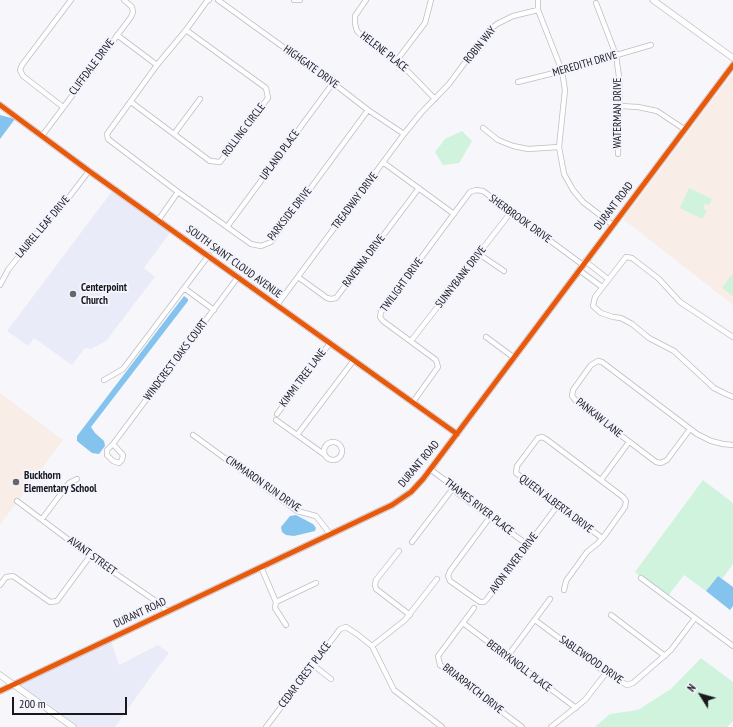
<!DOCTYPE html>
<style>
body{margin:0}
#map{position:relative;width:733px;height:727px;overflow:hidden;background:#f6f6fb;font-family:"PT Sans Narrow",sans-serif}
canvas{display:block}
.north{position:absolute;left:681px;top:675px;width:40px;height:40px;-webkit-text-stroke:3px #f3f4fe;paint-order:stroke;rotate:307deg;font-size:11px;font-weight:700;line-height:16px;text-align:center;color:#19191d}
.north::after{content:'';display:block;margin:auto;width:14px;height:18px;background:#19191d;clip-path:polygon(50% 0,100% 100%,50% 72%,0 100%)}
.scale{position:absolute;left:12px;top:697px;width:115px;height:18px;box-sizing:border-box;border:2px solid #19191d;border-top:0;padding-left:5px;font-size:12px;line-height:14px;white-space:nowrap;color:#19191d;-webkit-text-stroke:3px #f3f4fe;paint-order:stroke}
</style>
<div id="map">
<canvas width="733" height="727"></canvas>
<div class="north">N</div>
<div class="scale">200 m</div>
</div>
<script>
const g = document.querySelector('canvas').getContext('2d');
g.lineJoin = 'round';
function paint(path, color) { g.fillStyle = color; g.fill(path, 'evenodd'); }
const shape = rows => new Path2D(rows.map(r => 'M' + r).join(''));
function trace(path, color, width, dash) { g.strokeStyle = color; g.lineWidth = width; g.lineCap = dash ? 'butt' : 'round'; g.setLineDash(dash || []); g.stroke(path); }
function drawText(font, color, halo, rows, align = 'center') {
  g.font = font + ' "PT Sans Narrow",sans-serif'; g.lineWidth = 4; g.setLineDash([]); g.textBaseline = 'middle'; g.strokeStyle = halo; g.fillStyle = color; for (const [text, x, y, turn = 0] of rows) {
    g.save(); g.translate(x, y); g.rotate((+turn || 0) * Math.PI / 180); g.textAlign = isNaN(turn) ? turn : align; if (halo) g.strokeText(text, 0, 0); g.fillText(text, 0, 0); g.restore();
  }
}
paint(shape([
 [113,190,171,231,144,268,155,277,144,291,106,341,91,349,85,348,72,365,34,338,28,346,7,331],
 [111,641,119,665,158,645,169,653,155,671,115,727,76,727,17,685]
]), '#eaebf8');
paint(shape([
 [733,73,733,305,623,219],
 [0,393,63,440,0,525]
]), '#f9ede8');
paint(shape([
 [462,131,472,141,459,163,443,165,435,152,445,139],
 [689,188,712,199,709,205,705,204,703,209,707,210,703,218,700,218,680,208],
 [733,273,733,296,722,288],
 [703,480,733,503,733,564,722,579,718,576,706,591,684,575,668,596,641,575,640,576,635,572],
 [701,658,733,682,733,721,727,727,595,727,610,714,638,710,671,689]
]), '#cff3dc');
paint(shape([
 [0,115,15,119,0,139],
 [184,296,188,299,188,301,91,427,95,433,104,441,105,446,99,454,92,453,77,441,77,436],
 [296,515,313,524,316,528,315,531,294,536,286,535,282,532,281,527,290,516],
 [718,576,733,587,733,606,730,610,706,591]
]), '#85c3ef');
const minor = shape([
 [209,0,207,1,186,30,157,65,107,134,108,139,178,192,251,244,261,246,271,242,368,110],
 [218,0,333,83,368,110,404,134],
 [294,0,300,0],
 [366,0,355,16,355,24,357,31,361,35,397,60,435,99],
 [538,0,538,10,562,71,565,90,559,147,564,174,573,190,583,202,613,225],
 [596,3,616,55,620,84,618,154],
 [117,35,157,65],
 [397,60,425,23,431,0],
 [518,82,562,71,651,45],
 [131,102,210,161,220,162,268,98,266,88,186,30],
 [620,106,638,107,657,111,684,129],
 [63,107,23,76,20,70,22,65,71,0],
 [483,128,498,140,513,146,528,149,559,147],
 [174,134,200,99],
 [42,136,131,17,133,12,132,7,124,0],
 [384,163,454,214],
 [159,219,178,192],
 [227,227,333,83],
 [479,254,504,271],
 [585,261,608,279],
 [579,270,602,287],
 [298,277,327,298,331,299,336,298,419,188],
 [0,285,8,270,46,222,69,197,89,171],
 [184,288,214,310],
 [277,305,404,134,421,113,449,84,489,30,497,24,513,16,538,10],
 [486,337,513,357],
 [733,337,680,302,659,279,632,258,626,257,595,297,593,306,601,313,613,317,621,318,632,324,649,338,674,351,714,388,726,394,733,397],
 [411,341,511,212],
 [104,380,123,369,209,255],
 [413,402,438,367,436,360,383,321,380,317,381,312,470,192,476,190,483,191,583,265],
 [277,414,330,343],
 [276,420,325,455],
 [690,429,667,460,661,463,656,462,577,402,572,396,573,390,591,365,598,361,602,362,697,434,711,441,723,444,733,445],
 [193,435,297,511,316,516,330,534],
 [297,435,354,360],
 '324 451a9 9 0 1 1 18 0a9 9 0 1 1-18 0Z',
 [113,444,107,450,107,455,113,461,119,463,122,460,123,455,113,444,238,277],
 [430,469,454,487,457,493,528,545],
 [601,480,629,442],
 [17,501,90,556,160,604,167,612],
 [490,517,450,571,448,576,450,581,480,602,484,602,487,599,558,505],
 [42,519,69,483,77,479],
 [412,542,454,487],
 [399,551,376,580,375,585,376,589,380,592,410,615],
 [261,567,276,602,275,608,286,625],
 [641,578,733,646],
 [0,585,6,577,13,576,50,602,57,601,90,556],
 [564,590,566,581,587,552,598,543,605,535,625,507,626,501,623,497,546,439,542,437,538,438,517,466,516,473,602,538],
 [276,602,316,583],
 [474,608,438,656,440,665,522,727],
 [611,615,665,656],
 [535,620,606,673,627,685,633,683,671,650,695,618],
 [463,623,576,708],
 [372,646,405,620,437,579],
 [507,657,550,599],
 [313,665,331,679],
 [266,727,340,629,346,627,357,634,372,646,394,690,442,727],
 [551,727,585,700,606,673]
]);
const tertiary = shape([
 [653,0,733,58],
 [0,105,89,171,457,434],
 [0,675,73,727],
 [0,691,392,505,411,492,423,479,733,65]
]);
trace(minor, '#bebec3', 6);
trace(tertiary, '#bebec3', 7);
trace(minor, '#fefefe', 4.5);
trace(tertiary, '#fefefe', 5.5);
trace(shape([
 [0,105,89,171,457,434],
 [0,691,392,505,411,492,423,479,733,65]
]), '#e8590c', 5);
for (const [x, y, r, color] of [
 [73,294,4,"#66666b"],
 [16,482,4,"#66666b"]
]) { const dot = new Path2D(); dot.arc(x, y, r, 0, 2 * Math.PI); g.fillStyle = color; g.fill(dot); trace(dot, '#f3f4fe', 1.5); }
drawText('11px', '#19191d', '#f3f4fe', [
 ["ROBIN WAY",480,45,-51],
 ["HELENE PLACE",384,52,38],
 ["MEREDITH DRIVE",585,64,-16],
 ["CLIFFDALE DRIVE",92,67,-53],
 ["HIGHGATE DRIVE",311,67,36],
 ["WATERMAN DRIVE",618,113,-90],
 ["ROLLING CIRCLE",244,130,-53],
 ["UPLAND PLACE",280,155,-54],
 ["TREADWAY DRIVE",355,201,-53],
 ["DURANT ROAD",614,206,-53],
 ["PARKSIDE DRIVE",290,214,-52],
 ["SHERBROOK DRIVE",520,219,36],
 ["LAUREL LEAF DRIVE",43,227,-50],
 ["RAVENNA DRIVE",364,261,-53],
 ["SOUTH SAINT CLOUD AVENUE",234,262,36],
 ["SUNNYBANK DRIVE",461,277,-52],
 ["TWILIGHT DRIVE",402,285,-54],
 ["WINDCREST OAKS COURT",176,360,-53],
 ["KIMMI TREE LANE",303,378,-53],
 ["PANKAW LANE",599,418,39],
 ["DURANT ROAD",419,464,-50],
 ["CIMMARON RUN DRIVE",263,484,35],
 ["QUEEN ALBERTA DRIVE",556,504,37],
 ["THAMES RIVER PLACE",479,507,38],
 ["AVANT STREET",92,556,36],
 ["AVON RIVER DRIVE",514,563,-53],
 ["DURANT ROAD",140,613,-25],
 ["SABLEWOOD DRIVE",591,660,35],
 ["BERRYKNOLL PLACE",519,666,37],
 ["CEDAR CREST PLACE",305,675,-53],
 ["BRIARPATCH DRIVE",473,689,38]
]);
drawText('bold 11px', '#19191d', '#f3f4fe', [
 ["Centerpoint",81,288],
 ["Church",81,301],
 ["Buckhorn",24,476],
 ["Elementary School",24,489]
], 'left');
</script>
